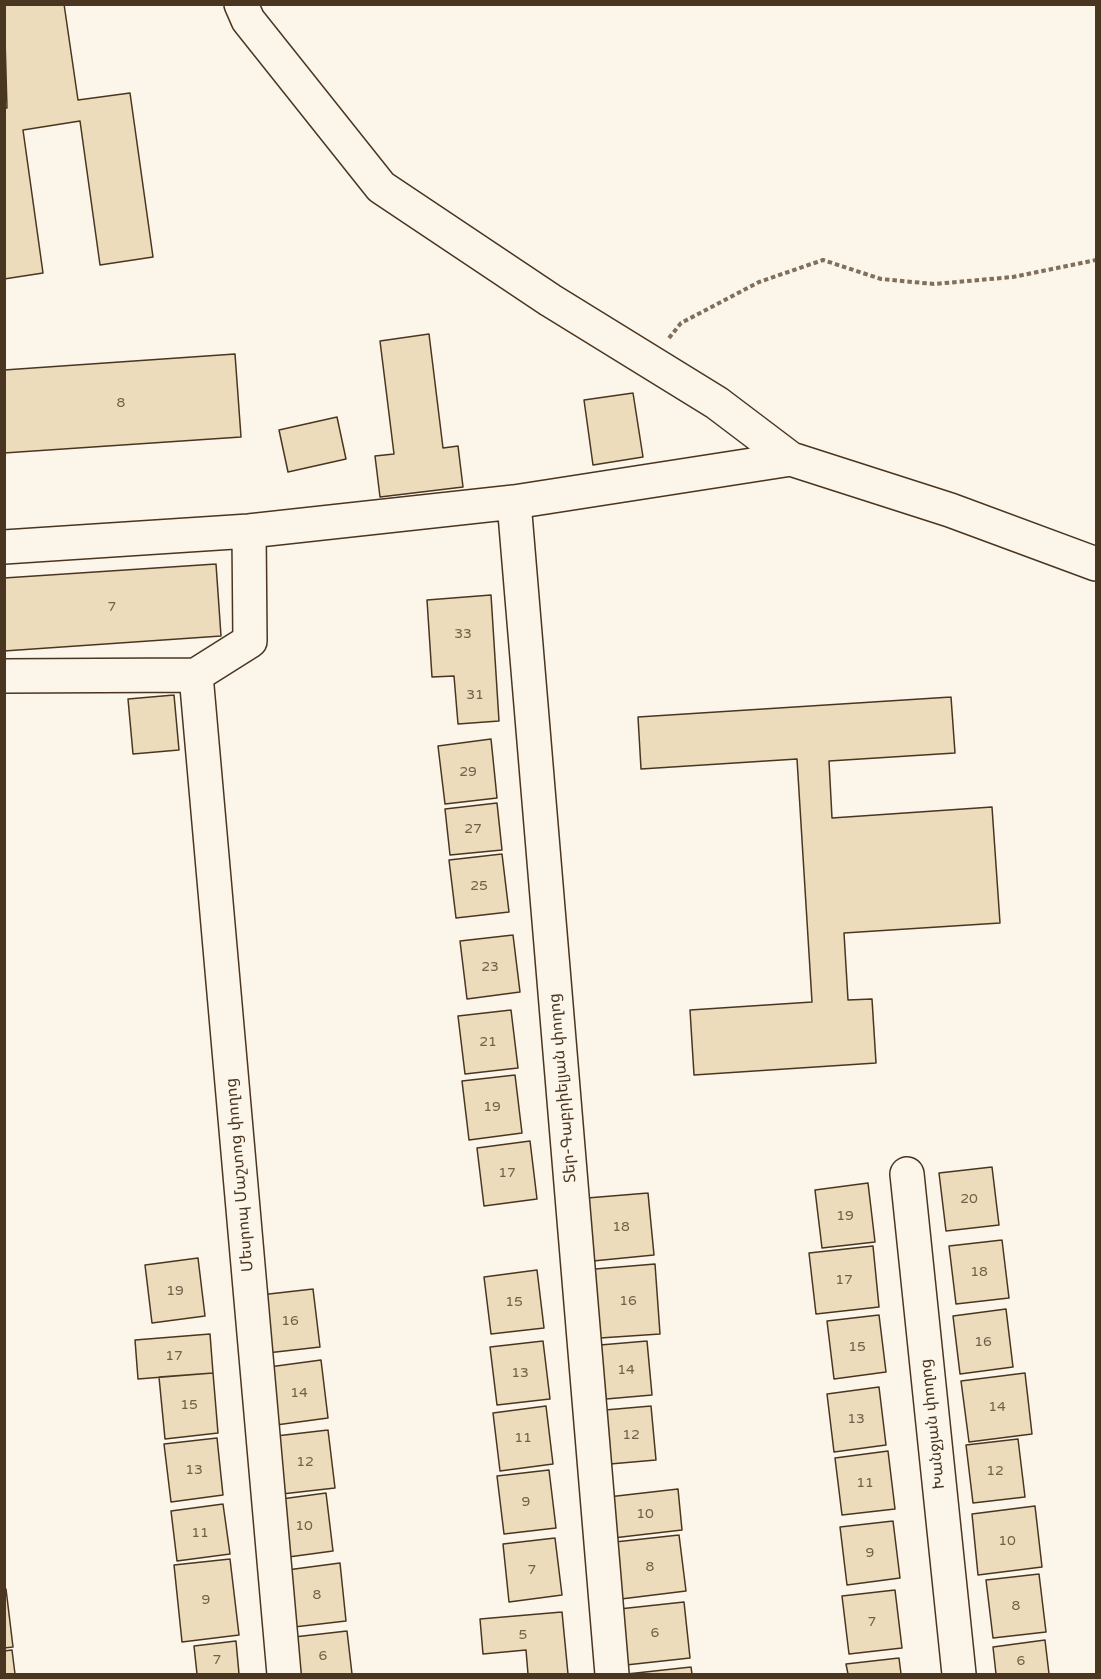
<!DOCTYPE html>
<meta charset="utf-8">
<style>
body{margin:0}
#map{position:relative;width:1101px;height:1679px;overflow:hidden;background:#fbf6e9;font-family:"Varela Round",sans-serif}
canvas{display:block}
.frame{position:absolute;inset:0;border:6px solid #4a3520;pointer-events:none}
</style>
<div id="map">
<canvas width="1101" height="1679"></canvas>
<div class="frame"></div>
</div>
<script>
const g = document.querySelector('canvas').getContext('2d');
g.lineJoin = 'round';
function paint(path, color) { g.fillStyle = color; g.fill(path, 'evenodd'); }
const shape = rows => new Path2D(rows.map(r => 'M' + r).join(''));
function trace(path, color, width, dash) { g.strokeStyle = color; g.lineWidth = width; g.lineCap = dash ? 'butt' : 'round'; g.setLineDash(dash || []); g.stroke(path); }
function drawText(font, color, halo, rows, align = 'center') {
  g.font = font + ' "Varela Round","Noto Sans Armenian",sans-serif'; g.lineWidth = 4.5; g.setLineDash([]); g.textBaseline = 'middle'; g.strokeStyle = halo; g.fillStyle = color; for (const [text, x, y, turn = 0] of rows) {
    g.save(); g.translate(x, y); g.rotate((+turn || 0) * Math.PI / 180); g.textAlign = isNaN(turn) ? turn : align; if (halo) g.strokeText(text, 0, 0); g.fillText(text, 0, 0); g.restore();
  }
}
const building = shape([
 [4,4,64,4,78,100,130,93,153,257,100,265,80,121,23,130,43,273,4,279,4,108,7,108,4,4],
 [429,334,443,448,458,446,463,487,380,497,375,456,394,454,380,341,429,334],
 [235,354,241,437,4,453,4,370,235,354],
 [633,393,643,457,593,465,584,400,633,393],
 [337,417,346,459,288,472,279,430,337,417],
 [216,564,221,636,4,651,4,578,216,564],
 [491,595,499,721,458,724,454,676,432,677,427,600,491,595],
 [174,695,179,750,133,754,128,699,174,695],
 [951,697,955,753,829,761,832,818,992,807,1000,923,844,933,848,1000,872,999,876,1063,694,1075,690,1010,812,1002,797,759,641,769,638,717,951,697],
 [491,739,497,798,445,804,438,746,491,739],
 [497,803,502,850,450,855,445,809,497,803],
 [502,854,509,912,456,918,449,860,502,854],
 [513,935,520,992,467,999,460,941,513,935],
 [511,1010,518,1068,465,1074,458,1016,511,1010],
 [515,1075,522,1133,469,1140,462,1081,515,1075],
 [530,1141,537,1199,484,1206,477,1148,530,1141],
 [992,1167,999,1225,946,1231,939,1173,992,1167],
 [868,1183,875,1242,822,1248,815,1190,868,1183],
 [648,1193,654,1255,593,1261,587,1198,648,1193],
 [1002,1240,1009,1298,956,1304,949,1246,1002,1240],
 [873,1246,879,1307,816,1314,809,1253,873,1246],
 [198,1258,205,1316,152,1323,145,1265,198,1258],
 [655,1264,660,1334,600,1338,595,1269,655,1264],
 [537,1270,544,1328,491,1334,484,1277,537,1270],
 [313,1289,320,1347,267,1353,260,1295,313,1289],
 [1006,1309,1013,1367,960,1374,953,1316,1006,1309],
 [879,1315,886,1372,834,1379,827,1321,879,1315],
 [210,1334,213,1373,138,1379,135,1340,210,1334],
 [543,1341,550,1399,497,1405,490,1347,543,1341],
 [647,1341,652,1395,606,1399,600,1345,647,1341],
 [321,1360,328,1418,276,1425,269,1367,321,1360],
 [213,1373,218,1433,165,1439,159,1377,213,1373],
 [1025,1373,1032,1434,969,1442,961,1381,1025,1373],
 [879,1387,886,1445,834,1452,827,1394,879,1387],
 [546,1406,553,1464,500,1471,493,1413,546,1406],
 [651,1406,656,1460,610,1464,605,1410,651,1406],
 [328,1430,335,1488,282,1494,276,1436,328,1430],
 [217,1438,223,1495,171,1502,164,1444,217,1438],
 [1018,1439,1025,1497,973,1503,966,1445,1018,1439],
 [888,1451,895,1509,842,1515,835,1458,888,1451],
 [549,1470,556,1528,504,1534,497,1476,549,1470],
 [678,1489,682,1530,613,1538,608,1497,678,1489],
 [326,1493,333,1551,281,1558,274,1500,326,1493],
 [223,1504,230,1554,177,1561,171,1511,223,1504],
 [1035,1506,1042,1567,978,1575,972,1514,1035,1506],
 [893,1521,900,1578,847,1585,840,1527,893,1521],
 [679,1535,686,1591,621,1599,615,1542,679,1535],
 [555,1538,562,1595,509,1602,503,1544,555,1538],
 [230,1559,239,1635,182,1642,174,1565,230,1559],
 [340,1563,346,1621,294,1627,287,1570,340,1563],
 [1039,1574,1046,1632,993,1638,986,1580,1039,1574],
 [6,1589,13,1647,4,1648,4,1590,6,1589],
 [895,1590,902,1648,849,1654,842,1596,895,1590],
 [684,1602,690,1658,626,1665,619,1609,684,1602],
 [562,1612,568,1674,528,1674,526,1650,483,1654,480,1619,562,1612],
 [347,1631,352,1674,299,1674,294,1637,347,1631],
 [1045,1640,1049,1674,996,1674,993,1647,1045,1640],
 [236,1641,239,1674,197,1674,194,1646,236,1641],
 [12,1650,15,1674,4,1674,4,1651,12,1650],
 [899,1658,901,1674,848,1674,846,1664,899,1658],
 [691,1667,692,1674,627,1674,691,1667]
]);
paint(building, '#ecdcbc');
trace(building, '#4a3520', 1.5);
const minor = shape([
 [241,4,248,20,381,187,550,300,717,403,791,459,950,510,1096,564],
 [514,502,612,1674],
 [4,547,249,531,514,502,791,459],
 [196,675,284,1674],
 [4,676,196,675,250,641,249,531],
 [907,1174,959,1674]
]);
trace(minor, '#4a3520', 36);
trace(shape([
 [669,338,681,323,759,282,823,260,881,279,934,284,1013,277,1096,260]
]), '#7f6f5c', 4, [4.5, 3]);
trace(minor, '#fbf6e9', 33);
drawText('14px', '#725f47', null, [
 ["8",121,403],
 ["7",112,607],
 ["33",463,634],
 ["31",475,695],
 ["29",468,772],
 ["27",473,829],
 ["25",479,886],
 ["23",490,967],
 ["21",488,1042],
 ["19",492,1107],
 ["17",507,1173],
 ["20",969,1199],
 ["19",845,1216],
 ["18",621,1227],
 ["18",979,1272],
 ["17",844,1280],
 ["19",175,1291],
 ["16",628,1301],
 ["15",514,1302],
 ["16",290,1321],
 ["16",983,1342],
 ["15",857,1347],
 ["17",174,1356],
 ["14",626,1370],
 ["13",520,1373],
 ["14",299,1393],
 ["15",189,1405],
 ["14",997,1407],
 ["13",856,1419],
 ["12",631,1435],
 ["11",523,1438],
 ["12",305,1462],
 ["13",194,1470],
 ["12",995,1471],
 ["11",865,1483],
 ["9",526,1502],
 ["10",645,1514],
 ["10",304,1526],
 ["11",200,1533],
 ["10",1007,1541],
 ["9",870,1553],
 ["8",650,1567],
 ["7",532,1570],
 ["8",317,1595],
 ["9",206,1600],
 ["8",1016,1606],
 ["7",872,1622],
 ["6",655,1633],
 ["5",523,1635],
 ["6",323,1656],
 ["7",217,1660],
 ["6",1021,1661]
]);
drawText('16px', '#4a3520', '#fbf6e9', [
 ["Տեր-Գաբրիելյան փողոց",563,1088,-95],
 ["Մեսրոպ Մաշտոց փողոց",240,1175,-95],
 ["Խանջյան փողոց",933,1424,-96]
]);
</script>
